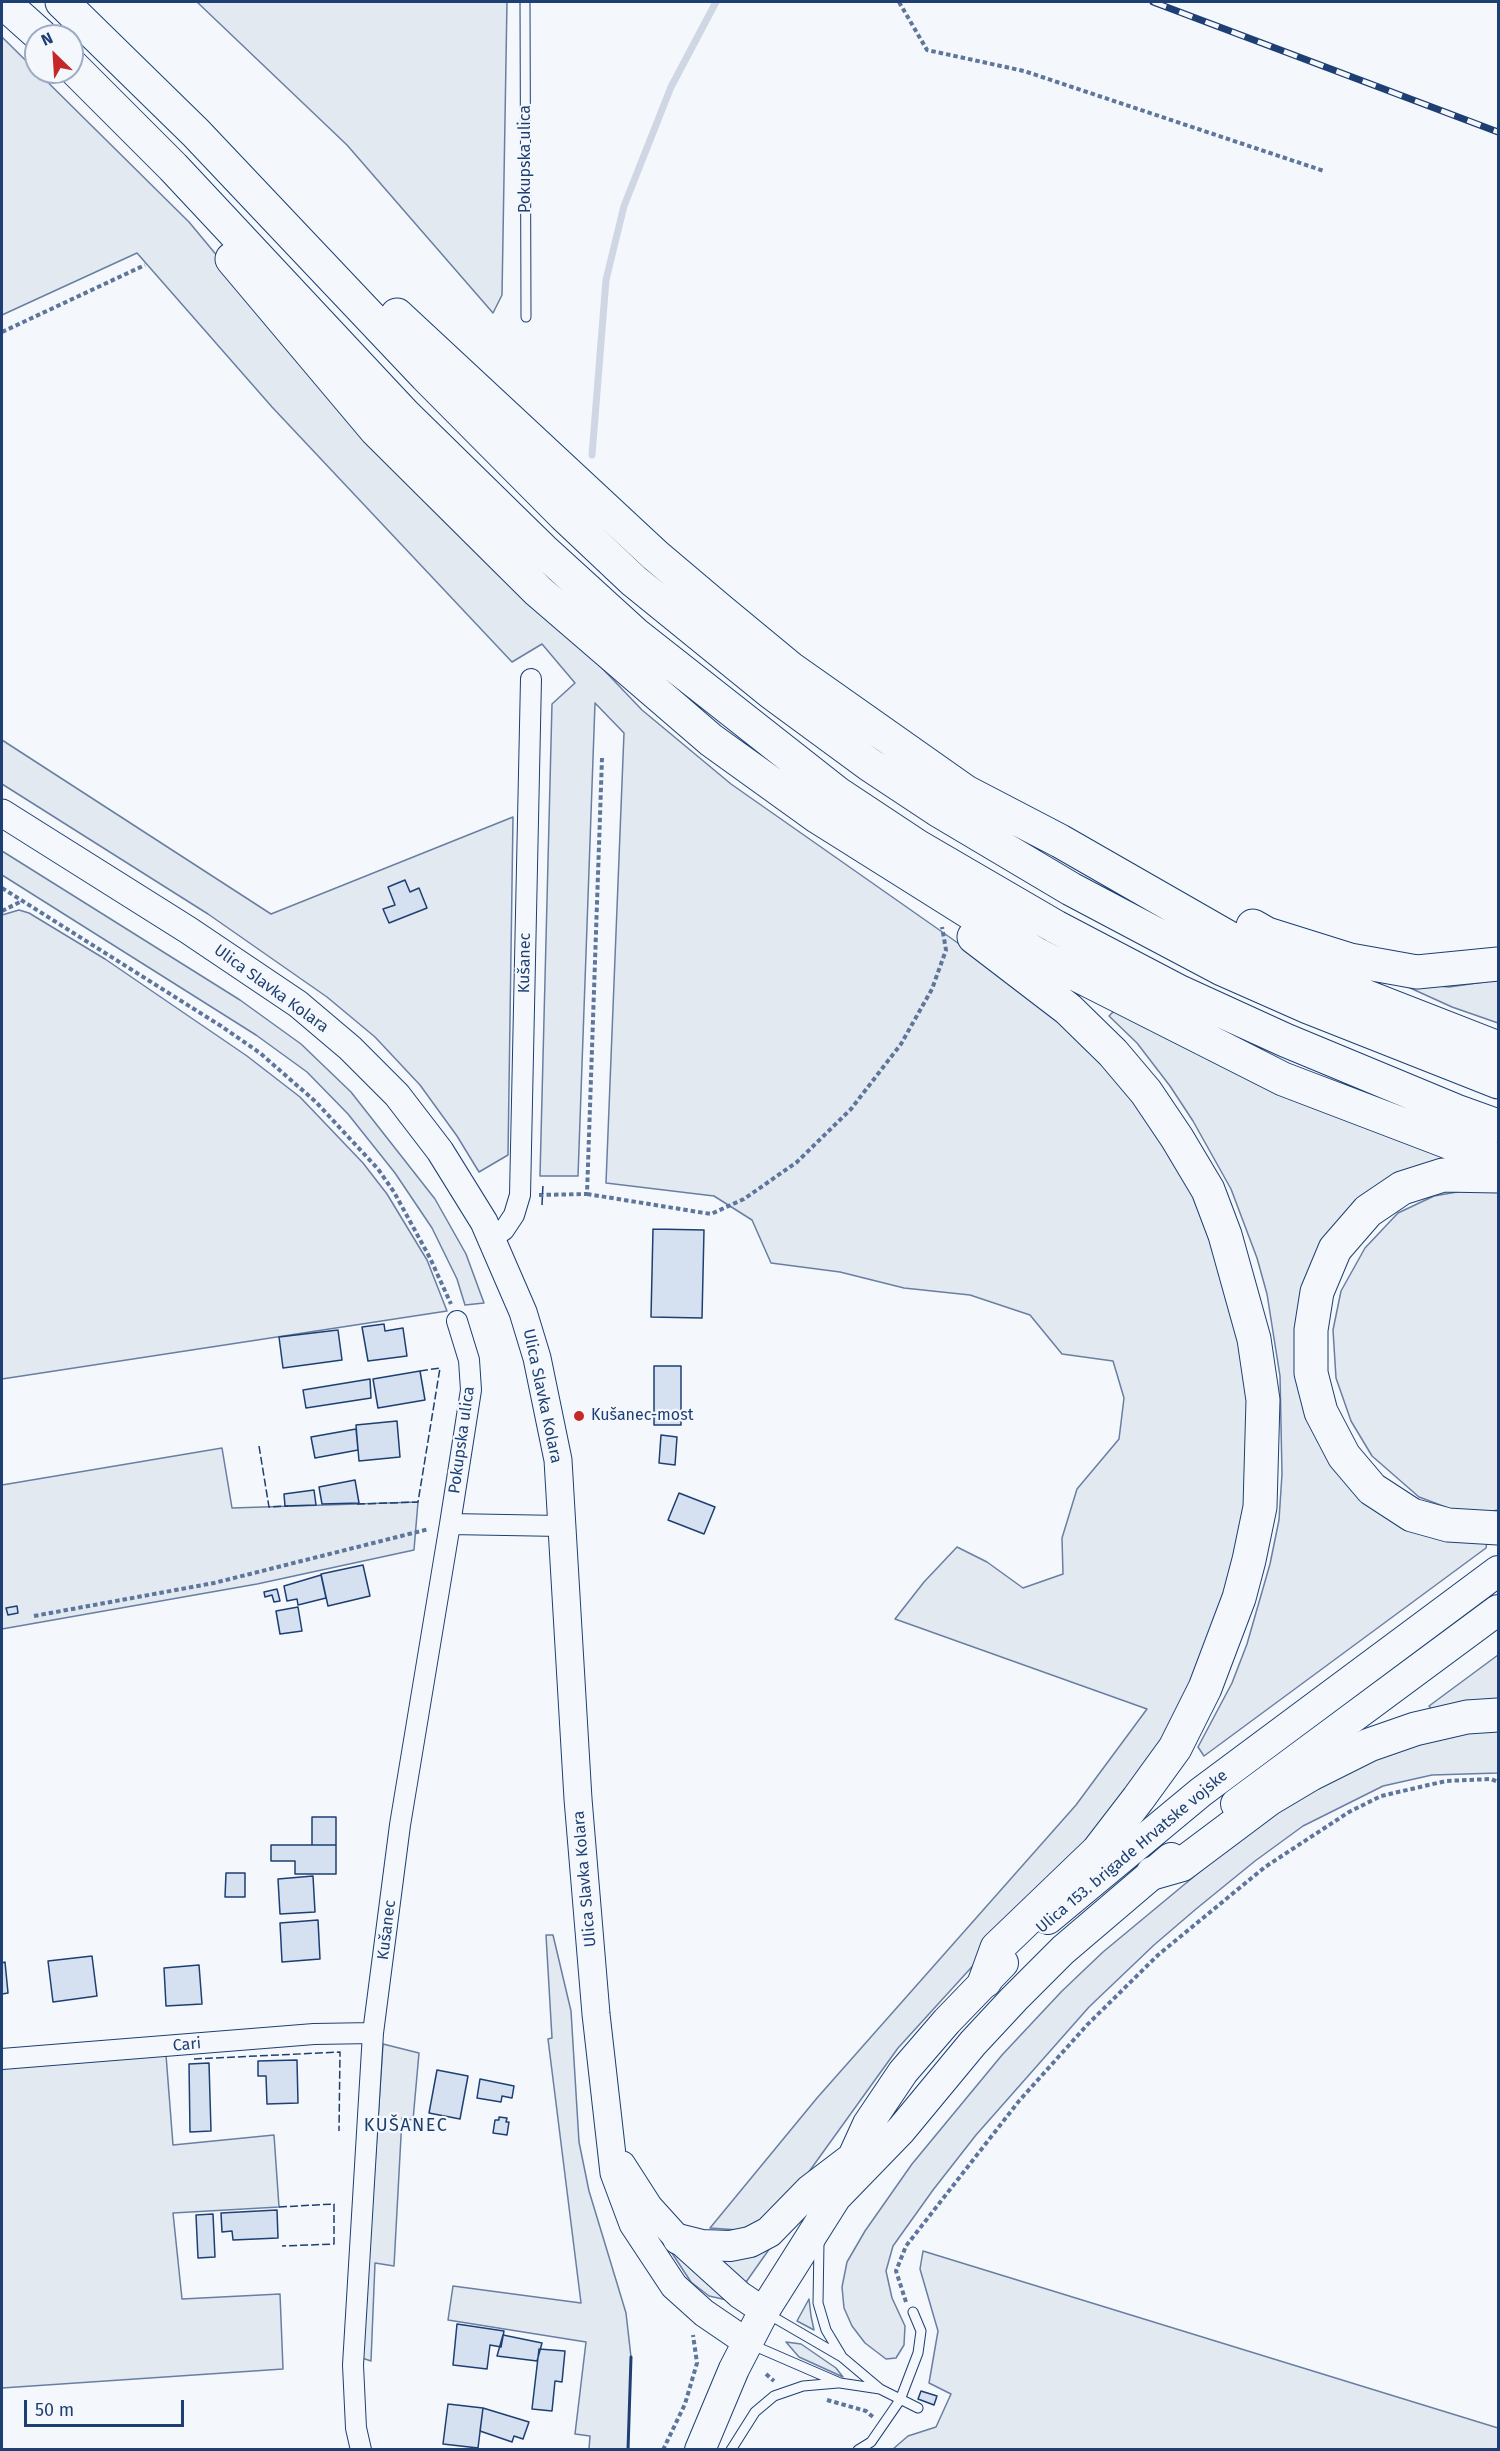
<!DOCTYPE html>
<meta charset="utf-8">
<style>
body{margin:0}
#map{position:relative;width:1500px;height:2451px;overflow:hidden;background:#f4f7fb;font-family:"Fira Sans",sans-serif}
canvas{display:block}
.frame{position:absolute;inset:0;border:3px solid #1d3f73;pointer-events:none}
.north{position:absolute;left:24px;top:24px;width:60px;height:60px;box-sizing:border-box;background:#f4f7fb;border:2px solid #9eadc5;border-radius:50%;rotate:335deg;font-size:16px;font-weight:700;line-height:24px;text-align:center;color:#1d3f73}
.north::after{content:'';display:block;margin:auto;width:21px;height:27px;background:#c62828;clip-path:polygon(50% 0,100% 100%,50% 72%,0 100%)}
.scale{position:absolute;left:24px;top:2400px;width:160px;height:27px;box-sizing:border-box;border:3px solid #1d3f73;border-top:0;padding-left:8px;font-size:18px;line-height:21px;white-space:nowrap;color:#1d3f73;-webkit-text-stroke:4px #f4f7fb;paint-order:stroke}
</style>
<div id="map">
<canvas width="1500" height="2451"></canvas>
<div class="frame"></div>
<div class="north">N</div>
<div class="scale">50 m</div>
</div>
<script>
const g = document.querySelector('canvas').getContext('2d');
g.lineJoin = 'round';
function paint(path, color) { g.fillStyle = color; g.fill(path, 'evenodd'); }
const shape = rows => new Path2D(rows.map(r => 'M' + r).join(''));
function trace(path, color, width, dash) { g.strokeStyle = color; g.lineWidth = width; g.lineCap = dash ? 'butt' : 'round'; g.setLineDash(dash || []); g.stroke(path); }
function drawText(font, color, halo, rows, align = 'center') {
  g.font = font + ' "Fira Sans",sans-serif'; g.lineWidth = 4.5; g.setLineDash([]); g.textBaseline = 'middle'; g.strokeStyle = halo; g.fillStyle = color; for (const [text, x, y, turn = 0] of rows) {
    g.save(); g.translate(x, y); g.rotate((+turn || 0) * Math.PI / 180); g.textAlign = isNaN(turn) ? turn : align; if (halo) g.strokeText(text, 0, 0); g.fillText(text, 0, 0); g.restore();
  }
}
const green = shape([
 [197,2,507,2,502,295,493,313,347,145,197,2],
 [2,37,189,222,273,323,642,710,731,784,1025,990,1086,1035,1188,1171,1248,1347,1251,1512,1196,1691,1112,1813,898,2048,803,2180,767,2220,738,2230,710,2228,817,2098,1076,1805,1147,1709,895,1619,924,1582,957,1547,987,1562,1023,1588,1063,1574,1062,1538,1077,1489,1119,1439,1124,1398,1113,1361,1062,1354,1030,1315,970,1295,904,1288,840,1272,771,1263,752,1220,714,1196,606,1183,624,733,595,703,578,1176,540,1176,552,704,575,683,542,644,512,662,272,407,137,253,2,315,2,37],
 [2,740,271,914,513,817,508,1155,479,1172,457,1136,420,1085,375,1037,327,997,208,914,2,784,2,740],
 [2,851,240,1000,301,1044,351,1092,435,1199,466,1254,484,1303,465,1305,457,1279,432,1228,395,1173,348,1114,307,1072,256,1035,2,875,2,851],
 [19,910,29,913,105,959,247,1056,300,1097,363,1163,387,1194,427,1260,447,1311,2,1379,2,915,19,910],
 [1498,980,1498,1023,1452,1007,1397,982,1449,987,1498,980],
 [1117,1008,1460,1159,1432,1164,1309,1294,1332,1454,1487,1542,1486,1548,1204,1756,1198,1747,1232,1683,1247,1644,1270,1564,1279,1520,1282,1474,1280,1376,1267,1294,1257,1258,1231,1189,1193,1121,1170,1086,1137,1043,1109,1016,1117,1008],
 [1480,1188,1498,1190,1498,1510,1482,1513,1451,1509,1419,1497,1372,1456,1351,1421,1336,1378,1333,1330,1341,1291,1365,1248,1398,1213,1434,1196,1480,1188],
 [222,1448,232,1508,418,1502,414,1550,257,1584,2,1629,2,1485,222,1448],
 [1498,1655,1498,1704,1437,1715,1429,1706,1498,1655],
 [1498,1730,1498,1773,1432,1775,1383,1786,1303,1826,1255,1861,1196,1909,1154,1945,1089,2007,976,2135,933,2190,893,2246,886,2271,892,2298,905,2326,904,2345,896,2358,886,2359,865,2343,852,2326,844,2308,842,2287,847,2262,865,2231,912,2164,1002,2055,1062,1991,1103,1952,1244,1835,1289,1803,1348,1770,1441,1735,1498,1730],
 [546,1935,553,1935,571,2011,579,2142,589,2191,626,2313,631,2357,628,2449,589,2449,590,2436,575,2434,586,2342,448,2320,453,2286,581,2303,548,2039,552,2038,546,1935],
 [383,2044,419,2053,413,2120,402,2118,394,2266,375,2263,371,2361,362,2358,383,2044],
 [166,2055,173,2145,274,2135,279,2207,173,2213,182,2299,280,2294,283,2369,2,2388,2,2067,166,2055],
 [664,2241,727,2300,709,2296,691,2282,664,2241],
 [770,2248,744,2285,718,2258,770,2248],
 [923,2251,1498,2428,1498,2449,893,2449,908,2436,936,2427,951,2394,929,2383,938,2331,920,2269,923,2251],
 [809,2299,811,2316,814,2330,797,2321,809,2299],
 [786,2342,801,2344,836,2368,843,2377,799,2357,786,2342]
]);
paint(green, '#e3e9f0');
trace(green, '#687fa3', 1.5);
trace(shape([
 [592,455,606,280,624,206,671,87,716,2]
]), '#cfd7e4', 7);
const building = shape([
 [405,880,410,892,419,888,427,908,389,923,383,909,395,905,388,887,405,880],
 [653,1229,704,1230,702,1318,651,1317,653,1229],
 [384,1324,385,1331,403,1328,407,1356,368,1361,362,1327,384,1324],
 [338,1330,342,1360,283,1368,279,1337,338,1330],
 [654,1366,681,1366,681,1425,654,1425,654,1366],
 [420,1371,425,1400,378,1408,373,1379,420,1371],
 [370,1379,371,1398,306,1408,303,1390,370,1379],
 [397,1421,400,1457,359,1461,356,1425,397,1421],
 [356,1429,358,1450,315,1458,311,1437,356,1429],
 [661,1435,677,1437,675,1465,659,1463,661,1435],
 [355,1480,359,1503,322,1504,319,1487,355,1480],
 [314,1490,316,1505,285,1506,284,1494,314,1490],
 [679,1493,715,1507,704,1534,668,1520,679,1493],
 [363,1565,370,1596,328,1606,321,1574,363,1565],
 [321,1575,326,1598,298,1605,297,1599,287,1601,284,1586,321,1575],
 [277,1589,280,1601,274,1602,272,1595,265,1597,264,1592,277,1589],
 [17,1606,18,1613,8,1615,6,1608,17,1606],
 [298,1607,302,1631,280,1634,276,1611,298,1607],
 [312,1817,336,1817,336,1845,312,1845,312,1817],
 [271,1845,336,1845,336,1874,295,1874,295,1861,271,1861,271,1845],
 [226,1873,245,1873,245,1897,225,1897,226,1873],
 [313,1876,315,1912,280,1914,278,1879,313,1876],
 [318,1920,320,1959,282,1962,280,1923,318,1920],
 [92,1956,97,1996,53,2002,48,1961,92,1956],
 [5,1962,8,1993,2,1994,2,1963,5,1962],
 [199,1965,202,2004,166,2006,164,1968,199,1965],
 [297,2060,298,2103,267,2104,266,2076,258,2076,258,2061,297,2060],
 [209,2063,211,2131,190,2132,189,2064,209,2063],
 [437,2070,468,2076,460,2119,429,2113,437,2070],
 [480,2079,514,2086,512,2098,502,2096,501,2102,477,2098,480,2079],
 [499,2117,507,2118,506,2122,509,2122,507,2135,493,2133,495,2120,499,2120,499,2117],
 [277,2210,278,2238,233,2240,232,2231,222,2232,221,2213,277,2210],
 [213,2214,215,2257,198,2258,196,2215,213,2214],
 [457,2324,504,2331,501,2347,490,2345,487,2369,453,2365,457,2324],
 [503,2335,542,2343,537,2361,497,2356,503,2335],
 [539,2349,565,2351,562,2382,555,2381,552,2411,532,2409,539,2349],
 [921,2391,937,2396,934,2405,918,2399,921,2391],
 [448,2404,483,2408,478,2448,443,2444,448,2404],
 [483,2408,529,2422,523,2439,514,2436,512,2442,480,2431,483,2408]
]);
paint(building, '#d5e0f0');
trace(building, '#1d3f73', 1.5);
const service = shape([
 [525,2,526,317],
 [819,2243,818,2303,826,2330,841,2355],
 [768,2314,842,2357,880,2389,918,2408],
 [750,2344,840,2383,880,2389],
 [731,2450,755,2412,774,2396,803,2386,838,2383],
 [858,2450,871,2442,900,2400,918,2353,921,2331,913,2312]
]);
const minor = shape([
 [492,1238,504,1230,514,1215,520,1195,531,679],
 [450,1524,471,1390,469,1360,457,1321],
 [2,2059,314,2034,373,2033],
 [361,2450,356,2428,353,2365,373,2033,400,1825,450,1524,561,1526]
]);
const secondary = shape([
 [2,813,188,930,298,1004,350,1048,397,1095,440,1151,484,1222,523,1312,537,1358,558,1460,578,1799,596,2014,614,2173,633,2224,674,2286,704,2313,748,2343],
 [622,2165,649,2207,678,2239,740,2295,764,2311]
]);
const primary = shape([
 [1236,1804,1498,1610],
 [1048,1919,1201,1792,1498,1571],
 [842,2181,868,2124,903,2072,947,2021,1003,1963],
 [678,2239,702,2245,730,2246,750,2242,769,2232,810,2190,852,2158],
 [700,2450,734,2369,764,2311,836,2197,901,2130,973,2043,1014,1999,1063,1950,1171,1858]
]);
const motorway = shape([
 [3,2,41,36],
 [62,2,196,133,426,376,564,515,634,581,772,693,870,765,938,810,1071,889,1222,969,1308,1007,1498,1082],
 [72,66,173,167,404,414,545,552,635,634,837,793,917,846,1056,927,1180,992,1285,1040,1456,1111,1498,1126],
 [232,259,376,430,538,591,711,740,818,817,1036,954,1283,1079,1498,1161],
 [397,315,655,555,720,610,790,668,966,792,1060,841,1231,939,1306,973,1498,1048],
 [1253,926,1267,934,1350,960,1417,972,1498,964],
 [974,937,1068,1009,1113,1053,1146,1092,1177,1138,1208,1190,1225,1235,1254,1339,1263,1400,1260,1507,1249,1560,1239,1598,1205,1688,1175,1748,1138,1799,1098,1851,997,1948,985,1981],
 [1498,1176,1443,1175,1402,1188,1368,1211,1335,1249,1317,1292,1311,1330,1311,1373,1321,1412,1344,1456,1372,1489,1412,1515,1448,1525,1498,1528],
 [1153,1873,1181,1865,1269,1799,1311,1774,1369,1745,1415,1729,1467,1717,1498,1715]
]);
trace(service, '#1d3f73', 11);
trace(minor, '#1d3f73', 22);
trace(secondary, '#1d3f73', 29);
trace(primary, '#1d3f73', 32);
trace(motorway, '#1d3f73', 35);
trace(shape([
 [899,2,927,50,1024,71,1324,171],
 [2,332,145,265],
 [2,888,221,1026,260,1053,316,1102,378,1169,394,1192,430,1258,451,1304],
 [2,911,22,901],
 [587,1194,711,1214,744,1199,797,1162,851,1109,901,1044,932,989,946,950,942,927],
 [539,1195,587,1194,602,758],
 [34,1616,214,1583,429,1529],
 [906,2302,896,2271,906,2246,1019,2101,1087,2025,1158,1955,1265,1867,1349,1812,1381,1796,1446,1781,1491,1779,1498,1782],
 [766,2374,774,2381],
 [827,2400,866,2411,873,2417],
 [663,2450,685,2404,697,2363,693,2335]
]), '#5e769c', 4, [4.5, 3]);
trace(service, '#f4f7fb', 9);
trace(minor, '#f4f7fb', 20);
trace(secondary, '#f4f7fb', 27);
trace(primary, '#f4f7fb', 30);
trace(motorway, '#f4f7fb', 33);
const rail = shape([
 [1153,2,1498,132]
]);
trace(rail, '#1d3f73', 7);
trace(rail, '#f4f7fb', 4.5, [14]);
trace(shape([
 [542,1205,543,1184],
 [259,1446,269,1507,288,1506],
 [357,1504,418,1502,440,1368,420,1371],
 [194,2059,340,2052,339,2131],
 [279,2207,334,2204,334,2244,282,2246]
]), '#1d3f73', 1.5, [8, 3]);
trace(shape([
 [628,2450,631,2357]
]), '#1d3f73', 3);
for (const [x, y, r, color] of [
 [579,1416,6,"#c62828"]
]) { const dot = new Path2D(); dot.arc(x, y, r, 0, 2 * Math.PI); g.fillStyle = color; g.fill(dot); trace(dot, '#f4f7fb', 2); }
drawText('16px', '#1d3f73', '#f4f7fb', [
 ["Pokupska ulica",526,159,-90],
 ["Kušanec",525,963,-89],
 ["Ulica Slavka Kolara",271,989,36],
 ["Ulica Slavka Kolara",542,1396,78],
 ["Pokupska ulica",462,1440,-82],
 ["Ulica 153. brigade Hrvatske vojske",1132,1852,-40],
 ["Ulica Slavka Kolara",585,1879,-95],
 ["Kušanec",387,1930,-83],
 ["Cari",187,2045,-5]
]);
drawText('16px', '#1d3f73', '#f4f7fb', [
 ["Kušanec-most",591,1416]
], 'left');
g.letterSpacing = '1.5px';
drawText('18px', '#1d3f73', '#f4f7fb', [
 ["KUŠANEC",406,2126]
]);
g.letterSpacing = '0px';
</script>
